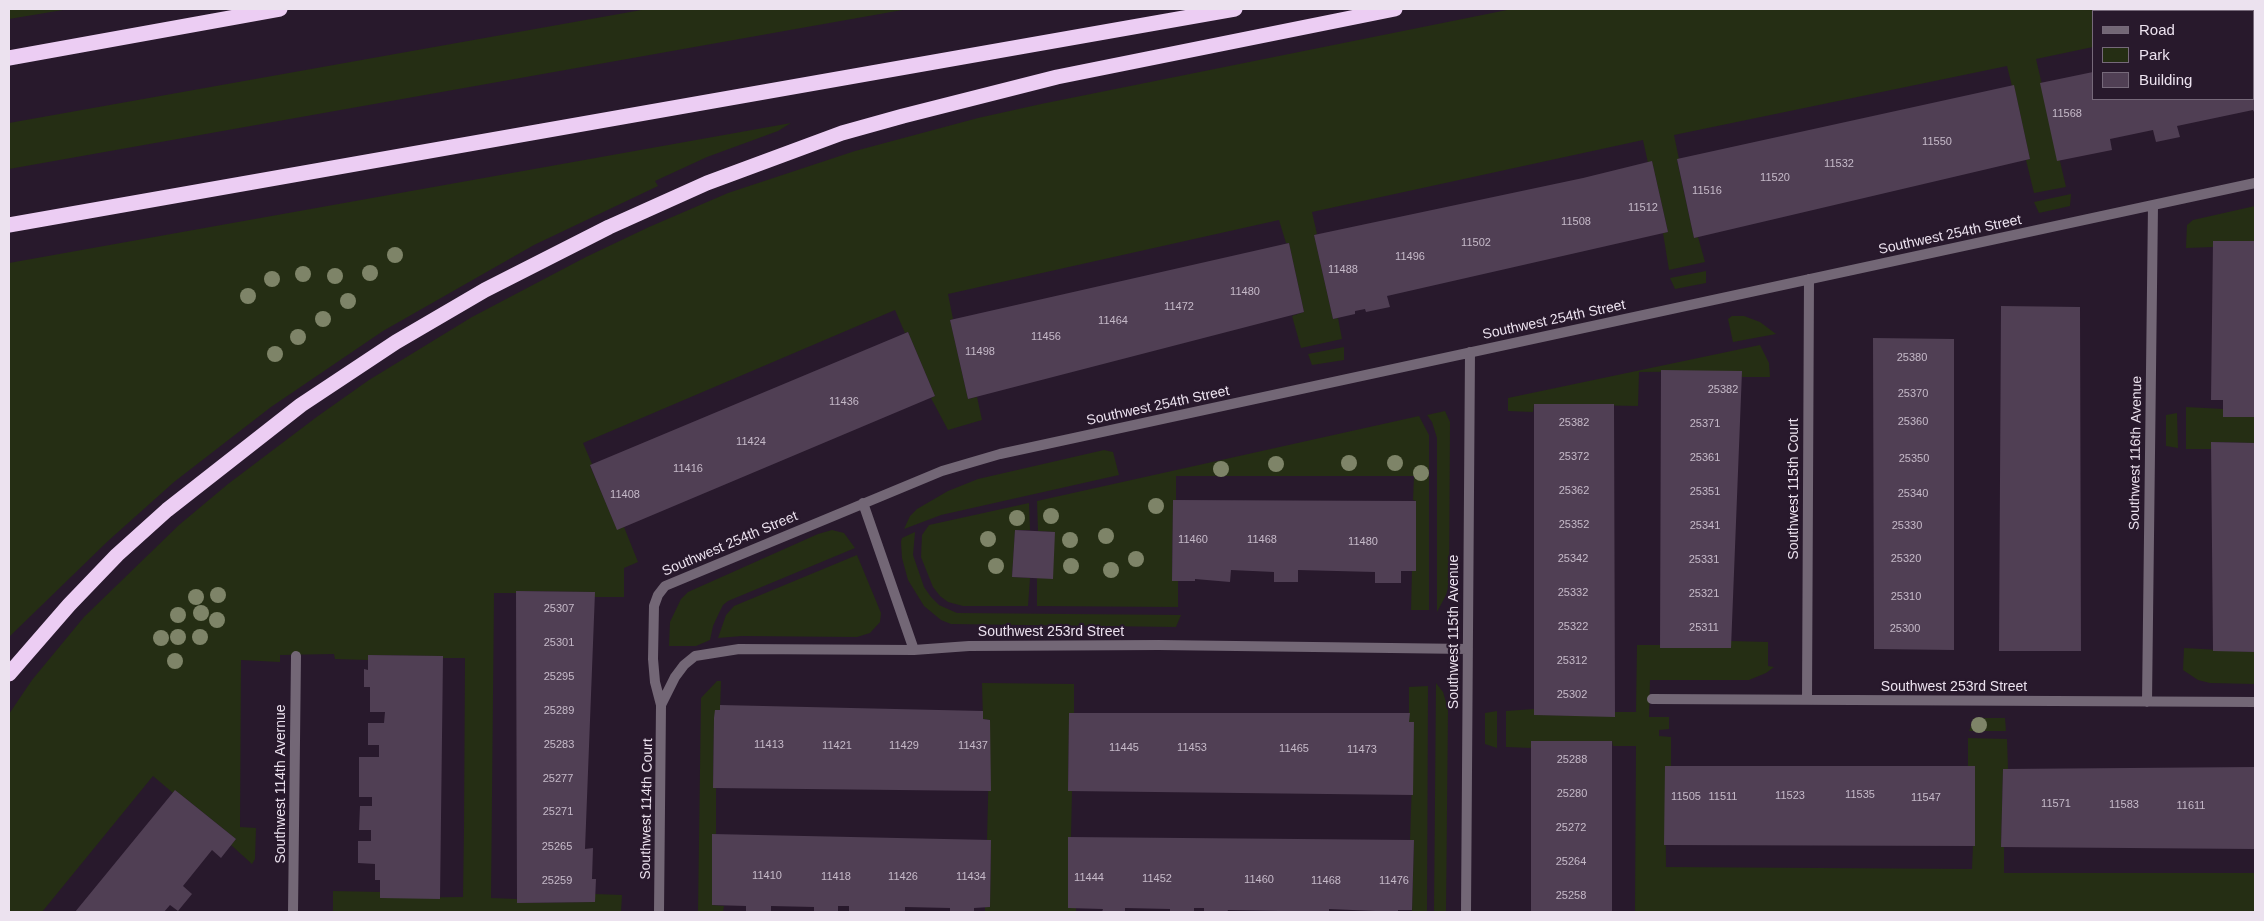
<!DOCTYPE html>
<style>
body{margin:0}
#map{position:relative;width:2264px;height:921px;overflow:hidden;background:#28192c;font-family:Arial,sans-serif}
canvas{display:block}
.frame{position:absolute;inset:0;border:10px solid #ece2ef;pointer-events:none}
.legend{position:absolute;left:2092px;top:10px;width:162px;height:90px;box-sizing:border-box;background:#28192c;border:1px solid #76697a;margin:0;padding:6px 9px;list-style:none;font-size:15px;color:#ece2ef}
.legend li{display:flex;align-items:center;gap:10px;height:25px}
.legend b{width:25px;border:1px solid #76697a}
</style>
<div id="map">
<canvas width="2264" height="921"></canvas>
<div class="frame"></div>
<ul class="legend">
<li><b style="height:6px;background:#736776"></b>Road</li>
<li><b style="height:14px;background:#252e14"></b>Park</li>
<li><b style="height:14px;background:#503f54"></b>Building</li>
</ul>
</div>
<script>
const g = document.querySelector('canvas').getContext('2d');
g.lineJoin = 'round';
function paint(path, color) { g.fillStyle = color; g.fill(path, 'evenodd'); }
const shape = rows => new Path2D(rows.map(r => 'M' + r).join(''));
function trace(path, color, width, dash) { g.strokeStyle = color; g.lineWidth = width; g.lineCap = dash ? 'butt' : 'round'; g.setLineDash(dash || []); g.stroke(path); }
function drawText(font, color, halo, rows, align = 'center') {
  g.font = font + ' Arial,sans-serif'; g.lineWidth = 4.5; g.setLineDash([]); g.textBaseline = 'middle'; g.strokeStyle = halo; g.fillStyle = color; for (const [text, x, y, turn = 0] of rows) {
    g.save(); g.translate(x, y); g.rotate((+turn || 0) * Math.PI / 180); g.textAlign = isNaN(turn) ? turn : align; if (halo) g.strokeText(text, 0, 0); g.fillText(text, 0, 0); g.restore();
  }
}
paint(shape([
 [9,9,69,9,9,19],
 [647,9,908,9,9,169,9,123],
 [1512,9,2255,9,2255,13,2253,13,2253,11,2093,11,2093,47,2036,59,2066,187,2034,193,2026,160,2030,159,2014,86,2012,86,2007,66,1674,135,1679,159,1677,160,1694,238,1698,237,1705,262,1669,270,1663,233,1668,232,1652,161,1648,163,1643,140,1312,212,1317,234,1314,235,1333,319,1338,318,1342,339,1301,348,1292,316,1304,312,1289,243,1286,243,1279,220,948,294,953,319,950,320,968,399,977,397,982,420,948,430,931,398,935,396,908,332,905,333,895,310,583,443,592,464,590,466,617,529,624,527,638,562,624,568,624,597,594,597,594,592,516,591,516,593,494,593,491,898,517,899,517,903,595,902,595,894,622,895,621,912,333,912,333,891,380,892,380,898,463,897,464,829,465,658,443,658,442,656,368,655,368,660,335,659,334,654,280,655,280,662,241,660,240,827,256,828,255,859,252,864,231,845,236,839,175,790,173,793,153,776,42,912,9,912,9,714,32,680,84,617,179,525,228,484,318,416,369,380,472,317,586,257,649,227,728,193,855,151,978,118,1041,104],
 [791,123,778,131,707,157,655,181,658,186,534,245,383,331,271,407,174,482,108,541,9,637,9,263],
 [2071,194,2070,206,2039,213,2034,202],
 [2255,206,2255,241,2213,241,2213,247,2186,248,2187,225,2193,220],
 [1706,271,1706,283,1675,289,1670,278],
 [1732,316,1744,316,1760,322,1776,334,1733,342,1728,319],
 [1760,345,1769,363,1770,377,1742,377,1742,371,1639,372,1638,406,1534,404,1533,412,1508,411,1508,398],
 [1344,347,1344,360,1312,365,1308,354],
 [2186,407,2223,409,2223,417,2255,417,2255,443,2211,442,2211,449,2186,449],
 [1445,411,1450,422,1449,584,1446,595,1437,612,1437,438,1432,422,1427,415],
 [2177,413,2178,448,2166,446,2166,415],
 [1419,416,1429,435,1429,610,1411,610,1412,571,1416,570,1416,501,1413,500,1414,476,1176,476,1176,500,1173,500,1172,581,1178,581,1178,607,1037,606,1037,578,1055,532,1038,531,1037,501],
 [1104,450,1113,452,1119,475,941,515,904,529,910,516,917,509,948,491,978,479],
 [1029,503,1030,530,1015,530,1012,577,1030,578,1028,606,963,606,948,602,940,596,933,587,921,557,922,535,929,525],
 [832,530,844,533,855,548,728,601,723,605,719,613,713,626,710,640,696,646,669,646,670,622,681,599,688,592,818,534],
 [915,532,913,555,924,587,931,597,939,605,957,613,1181,615,1176,627,951,624,941,620,924,606,908,580,902,558,901,542,902,538],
 [857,555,881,613,880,622,870,633,857,637,742,636,718,638,726,615,734,606],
 [1731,641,1768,642,1768,666,1774,667,1766,673,1749,680,1650,680,1649,717,1669,717,1669,729,1659,730,1659,736,1671,737,1671,766,1665,767,1666,867,1972,869,1973,846,1975,845,1975,766,1968,766,1968,738,2007,739,2008,769,2003,769,2001,847,2004,847,2004,873,2255,873,2255,912,1635,912,1636,746,1613,746,1612,741,1532,741,1532,748,1506,747,1506,711,1534,709,1535,715,1614,716,1614,712,1636,712,1637,645,1660,645,1660,648,1730,648],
 [2184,648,2255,652,2255,684,2210,683,2198,680,2183,670],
 [717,681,721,681,720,710,714,719,713,788,716,788,716,834,712,835,712,905,724,906,723,912,698,912,701,698],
 [982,683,1074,684,1074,713,1069,714,1068,790,1072,791,1071,837,1068,837,1068,907,1076,908,1076,912,985,912,985,907,990,907,991,840,987,840,990,720,983,719],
 [1436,683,1443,692,1448,709,1446,912,1434,912],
 [1428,686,1427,912,1412,912,1414,841,1410,840,1414,722,1409,722,1409,687],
 [1497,711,1497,748,1485,744,1485,713],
 [1974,718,2005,718,2006,731,1969,731]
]), '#252e14');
paint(shape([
 [2255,38,2255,114,2253,110,2177,126,2180,137,2156,142,2153,130,2110,139,2112,150,2057,161,2040,83,2093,72,2093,99,2253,99,2253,39],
 [2014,85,2030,159,1694,238,1677,159],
 [1652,161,1668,232,1387,296,1390,307,1366,312,1365,309,1355,311,1355,314,1333,319,1314,235,1583,178],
 [2213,241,2255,241,2255,417,2223,417,2223,400,2211,400],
 [1289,243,1304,312,968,399,950,320],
 [2001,306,2080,307,2081,651,1999,651],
 [908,332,935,396,617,530,590,465],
 [1873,338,1954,339,1954,650,1874,649],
 [1661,370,1742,371,1731,648,1660,648],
 [1534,404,1614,404,1615,717,1534,715],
 [2211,442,2255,443,2255,652,2213,651],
 [1173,500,1416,501,1416,571,1401,571,1401,583,1375,583,1375,572,1298,570,1298,582,1274,582,1274,572,1231,570,1230,582,1195,579,1195,581,1172,581],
 [1015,530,1055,532,1053,579,1012,577],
 [516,591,595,592,585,849,593,848,592,879,596,879,595,902,517,903],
 [368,655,443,656,440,899,380,898,380,880,375,880,375,864,358,863,358,841,371,841,371,830,359,830,360,806,372,806,372,797,359,797,359,757,379,757,379,745,368,745,368,723,384,723,385,712,370,712,370,687,364,687,364,669,368,670],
 [720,705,983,711,983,719,990,720,991,791,713,788,714,718,715,710,720,710],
 [1069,713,1410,713,1409,722,1414,722,1413,795,1068,791],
 [1531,741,1612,741,1612,912,1531,912],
 [1665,766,1975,766,1975,846,1664,845],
 [2255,767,2255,849,2001,847,2003,769],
 [175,790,236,839,221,858,212,850,183,886,192,894,178,911,170,905,164,912,75,912],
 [712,834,991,840,990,907,974,908,974,912,950,912,950,908,905,907,905,912,849,912,849,906,838,906,838,912,814,912,814,907,771,906,771,912,746,912,746,906,712,905],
 [1068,837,1414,840,1412,910,1398,910,1398,912,1329,909,1329,912,1228,910,1227,912,1204,912,1204,908,1194,908,1194,912,1170,912,1170,909,1125,908,1125,912,1102,912,1103,909,1068,908]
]), '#503f54');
trace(shape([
 [863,503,914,650],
 [1652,699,2255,702],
 [1807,700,1809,279],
 [2147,702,2153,205],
 [661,705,675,677,684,665,695,656,739,649,914,650,969,646,1159,645,1468,649],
 [293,912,296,656],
 [659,912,661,705,655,682,653,659,654,606,658,595,665,586,942,471,1000,454,2255,183],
 [1466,912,1470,352]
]), '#736776', 10);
trace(shape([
 [9,58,280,9],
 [9,225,1235,9],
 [9,674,69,605,117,555,167,510,301,405,396,342,485,290,609,227,707,183,842,133,903,116,1057,77,1395,9]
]), '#eccdf3', 15);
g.fillStyle = '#7e8468';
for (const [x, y] of [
 [395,255],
 [370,273],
 [303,274],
 [335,276],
 [272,279],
 [248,296],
 [348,301],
 [323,319],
 [298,337],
 [275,354],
 [1349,463],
 [1395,463],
 [1276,464],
 [1221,469],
 [1421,473],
 [1156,506],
 [1051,516],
 [1017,518],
 [1106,536],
 [988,539],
 [1070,540],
 [1136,559],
 [996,566],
 [1071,566],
 [1111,570],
 [218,595],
 [196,597],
 [201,613],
 [178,615],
 [217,620],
 [178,637],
 [200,637],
 [161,638],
 [175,661],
 [1979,725]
]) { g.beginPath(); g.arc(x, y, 8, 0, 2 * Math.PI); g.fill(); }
drawText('11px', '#c5b9c8', null, [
 ["11568",2067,114],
 ["11550",1937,142],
 ["11532",1839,164],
 ["11520",1775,178],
 ["11516",1707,191],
 ["11512",1643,208],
 ["11508",1576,222],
 ["11502",1476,243],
 ["11496",1410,257],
 ["11488",1343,270],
 ["11480",1245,292],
 ["11472",1179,307],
 ["11464",1113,321],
 ["11456",1046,337],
 ["11498",980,352],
 ["25380",1912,358],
 ["25382",1723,390],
 ["25370",1913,394],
 ["11436",844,402],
 ["25360",1913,422],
 ["25382",1574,423],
 ["25371",1705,424],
 ["11424",751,442],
 ["25372",1574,457],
 ["25361",1705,458],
 ["25350",1914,459],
 ["11416",688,469],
 ["25362",1574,491],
 ["25351",1705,492],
 ["25340",1913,494],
 ["11408",625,495],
 ["25352",1574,525],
 ["25341",1705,526],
 ["25330",1907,526],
 ["11460",1193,540],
 ["11468",1262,540],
 ["11480",1363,542],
 ["25342",1573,559],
 ["25320",1906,559],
 ["25331",1704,560],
 ["25332",1573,593],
 ["25321",1704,594],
 ["25310",1906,597],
 ["25307",559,609],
 ["25322",1573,627],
 ["25311",1704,628],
 ["25300",1905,629],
 ["25301",559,643],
 ["25312",1572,661],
 ["25295",559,677],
 ["25302",1572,695],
 ["25289",559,711],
 ["25283",559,745],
 ["11413",769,745],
 ["11421",837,746],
 ["11429",904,746],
 ["11437",973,746],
 ["11445",1124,748],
 ["11453",1192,748],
 ["11465",1294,749],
 ["11473",1362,750],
 ["25288",1572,760],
 ["25277",558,779],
 ["25280",1572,794],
 ["11535",1860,795],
 ["11523",1790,796],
 ["11505",1686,797],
 ["11511",1723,797],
 ["11547",1926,798],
 ["11571",2056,804],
 ["11583",2124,805],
 ["11611",2191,806],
 ["25271",558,812],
 ["25272",1571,828],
 ["25265",557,847],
 ["25264",1571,862],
 ["11410",767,876],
 ["11418",836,877],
 ["11426",903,877],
 ["11434",971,877],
 ["11444",1089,878],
 ["11452",1157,879],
 ["11460",1259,880],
 ["25259",557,881],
 ["11468",1326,881],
 ["11476",1394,881],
 ["25258",1571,896]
]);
drawText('14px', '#ece2ef', '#28192c', [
 ["Southwest 254th Street",1950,235,-12],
 ["Southwest 254th Street",1554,320,-12],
 ["Southwest 254th Street",1158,406,-12],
 ["Southwest 116th Avenue",2136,453,-89],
 ["Southwest 115th Court",1794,489,-90],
 ["Southwest 254th Street",730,544,-23],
 ["Southwest 253rd Street",1051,632],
 ["Southwest 115th Avenue",1454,632,-90],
 ["Southwest 253rd Street",1954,687],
 ["Southwest 114th Avernue",281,784,-90],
 ["Southwest 114th Court",647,809,-89]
]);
</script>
